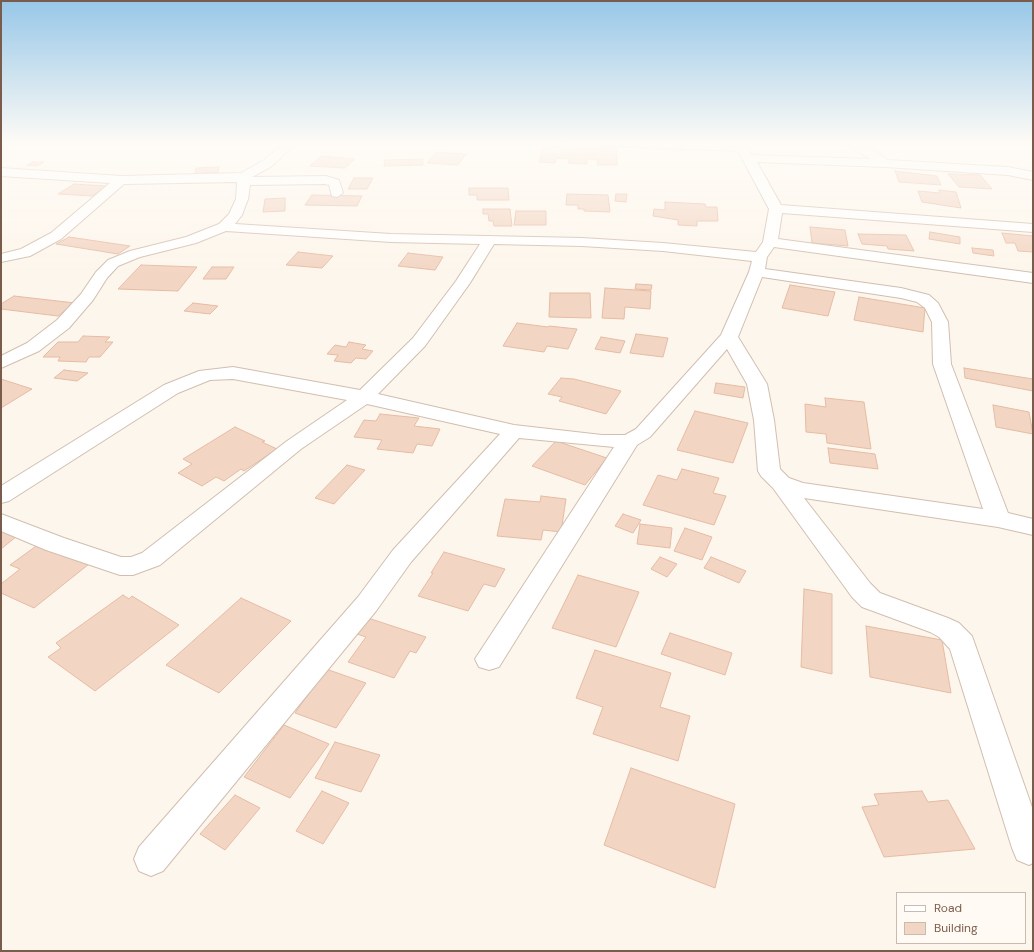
<!DOCTYPE html>
<style>
body{margin:0}
#map{position:relative;width:1034px;height:952px;overflow:hidden;background:#fdf6ec;font-family:"DM Sans",sans-serif}
canvas{display:block}
.frame{position:absolute;inset:0;border:2px solid #7a5c4d;pointer-events:none}
.legend{position:absolute;left:896px;top:892px;width:130px;height:52px;box-sizing:border-box;background:#fffaf3;border:1px solid #cabbb1;margin:0;padding:5px 7px;list-style:none;font-size:12px;color:#7a5c4d}
.legend li{display:flex;align-items:center;gap:8px;height:20px}
.legend b{width:20px;border:1px solid #cabbb1}
</style>
<div id="map">
<canvas width="1034" height="952"></canvas>
<div class="frame"></div>
<ul class="legend">
<li><b style="height:5px;background:#fff"></b>Road</li>
<li><b style="height:11px;background:#f3d5c3"></b>Building</li>
</ul>
</div>
<script>
const g = document.querySelector('canvas').getContext('2d');
g.lineJoin = 'round';
function paint(path, color) { g.fillStyle = color; g.fill(path, 'evenodd'); }
const shape = rows => new Path2D(rows.map(r => 'M' + r).join(''));
function trace(path, color, width, dash) { g.strokeStyle = color; g.lineWidth = width; g.lineCap = dash ? 'butt' : 'round'; g.setLineDash(dash || []); g.stroke(path); }
const building = shape([
 [560,144,603,145,603,148,617,149,617,165,597,165,598,160,587,159,587,164,568,163,569,159,557,158,555,163,539,162,544,147,559,147,560,144],
 [436,152,466,154,458,165,427,163,436,152],
 [321,156,355,159,345,168,310,166,321,156],
 [423,159,423,165,384,166,385,160,423,159],
 [33,162,44,162,37,166,27,165,33,162],
 [219,167,218,172,195,174,196,168,219,167],
 [895,171,937,176,941,185,899,182,895,171],
 [948,174,980,175,992,189,959,187,948,174],
 [354,178,373,178,367,189,348,189,354,178],
 [74,184,107,186,92,196,58,194,74,184],
 [469,188,508,188,509,200,477,200,477,195,469,195,469,188],
 [939,190,956,192,961,208,922,202,918,191,940,193,939,190],
 [567,194,608,195,610,212,584,211,584,209,578,209,578,205,566,205,567,194],
 [616,194,627,194,626,202,615,201,616,194],
 [312,195,362,196,357,206,305,205,312,195],
 [285,198,285,211,263,212,265,199,285,198],
 [665,202,705,204,706,207,717,207,718,221,697,221,697,226,678,225,678,220,653,216,654,209,665,210,665,202],
 [483,209,510,209,512,226,494,226,493,221,489,221,488,214,483,214,483,209],
 [516,211,546,211,546,225,514,225,516,211],
 [810,227,845,230,848,246,812,243,810,227],
 [930,232,960,237,960,244,929,239,930,232],
 [1002,233,1033,236,1033,252,1018,251,1015,243,1006,243,1002,233],
 [858,234,906,235,914,251,888,249,887,246,862,244,858,234],
 [69,237,130,246,118,254,56,244,69,237],
 [972,248,993,250,994,256,973,253,972,248],
 [298,252,333,256,322,268,286,265,298,252],
 [408,253,443,257,435,270,398,266,408,253],
 [141,265,197,267,178,291,118,289,141,265],
 [212,267,234,267,226,279,203,279,212,267],
 [636,284,652,285,651,290,635,289,636,284],
 [790,285,835,292,828,316,782,308,790,285],
 [605,288,651,291,650,309,625,307,624,319,602,318,605,288],
 [550,293,590,293,591,318,549,317,550,293],
 [14,296,75,303,58,316,1,309,1,304,14,296],
 [859,297,925,308,923,332,854,320,859,297],
 [193,303,218,306,210,314,184,311,193,303],
 [517,323,548,327,549,326,577,329,568,349,547,346,544,352,503,346,517,323],
 [636,334,668,338,663,357,630,353,636,334],
 [83,336,110,337,105,342,113,342,100,357,89,357,86,362,58,361,60,357,43,357,58,342,78,342,83,336],
 [601,337,625,341,620,353,595,349,601,337],
 [349,342,366,345,362,349,373,351,366,359,356,358,351,363,334,361,338,355,327,354,335,345,346,347,349,342],
 [964,368,1033,379,1033,391,965,378,964,368],
 [64,370,88,373,77,381,54,378,64,370],
 [561,378,574,379,621,391,606,414,559,401,562,397,548,394,561,378],
 [1,379,32,389,1,408,1,379],
 [716,383,745,387,743,398,714,393,716,383],
 [825,398,864,402,871,449,827,443,826,434,806,432,805,404,826,407,825,398],
 [993,405,1029,412,1033,434,996,427,993,405],
 [695,411,748,423,733,463,677,450,695,411],
 [380,414,419,418,414,426,440,429,432,446,417,444,413,453,377,449,382,440,354,437,364,420,376,421,380,414],
 [235,427,265,441,262,442,277,449,244,471,241,469,224,481,216,477,202,486,178,473,192,464,183,459,235,427],
 [556,441,607,458,585,485,532,466,556,441],
 [828,448,875,454,878,469,830,463,828,448],
 [347,465,365,470,334,504,315,498,347,465],
 [682,469,719,478,713,493,726,496,714,525,643,505,658,475,677,480,682,469],
 [541,496,566,499,561,532,543,530,541,540,497,536,505,499,540,502,541,496],
 [623,514,641,520,633,533,615,526,623,514],
 [640,524,672,528,670,548,637,544,640,524],
 [685,528,712,537,702,560,674,551,685,528],
 [1,530,17,536,1,549,1,530],
 [39,544,89,564,34,608,1,593,1,584,20,569,10,565,39,544],
 [444,552,505,569,495,587,484,584,468,611,418,596,433,573,431,573,444,552],
 [660,557,677,564,667,577,651,569,660,557],
 [711,557,746,571,739,583,704,568,711,557],
 [578,575,639,592,616,647,552,628,578,575],
 [804,589,832,594,832,674,801,667,804,589],
 [123,595,129,599,132,596,179,625,95,691,48,657,61,648,56,643,123,595],
 [241,598,291,621,219,693,166,665,241,598],
 [368,618,426,637,416,653,410,651,394,678,348,662,366,637,357,634,368,618],
 [866,626,942,640,951,693,870,677,866,626],
 [670,633,732,653,725,675,661,654,670,633],
 [595,650,671,673,660,707,690,716,678,761,593,734,603,707,576,698,595,650],
 [326,669,366,683,336,728,295,713,326,669],
 [284,725,329,744,290,798,244,777,284,725],
 [335,742,380,755,361,792,315,778,335,742],
 [631,768,735,804,715,888,604,845,631,768],
 [322,791,349,803,323,844,296,831,322,791],
 [922,791,928,802,948,800,975,849,884,857,862,807,879,805,874,794,922,791],
 [235,795,260,808,225,850,200,834,235,795]
]);
paint(building, '#f3d5c3');
trace(building, '#e6bba3', 1);
const street = shape([
 [285,142,297,142,272,166,252,177,326,176,339,180,343,193,337,197,332,196,329,185,325,184,250,185,248,199,242,215,235,224,391,234,582,238,663,243,756,252,763,242,769,209,738,151,578,145,572,142,666,142,733,144,732,142,743,142,752,155,871,159,841,142,857,142,866,146,888,160,1008,167,1033,172,1033,180,1008,175,885,167,757,162,781,205,1033,224,1033,232,782,213,778,239,1033,273,1033,283,774,247,767,257,765,269,901,288,929,295,938,303,948,322,951,364,1008,513,1033,519,1033,535,998,527,804,498,870,583,880,593,948,618,959,623,972,636,1033,810,1033,863,1029,865,1017,860,1012,848,950,649,939,637,930,632,862,607,852,597,773,488,761,476,758,471,754,420,747,384,727,349,650,437,637,445,499,667,489,670,479,667,475,659,614,447,519,438,411,562,376,611,163,871,151,876,139,871,134,859,139,847,358,597,393,550,500,434,367,404,301,449,160,565,133,575,120,575,111,572,46,550,1,531,1,514,64,538,121,557,131,557,142,553,287,441,347,400,233,379,210,380,178,393,9,501,1,503,1,486,164,385,199,371,233,367,360,390,413,338,456,281,480,244,391,242,226,231,196,243,140,257,118,266,107,278,93,300,69,328,39,351,1,368,1,356,27,343,57,320,81,294,96,272,108,260,130,251,186,237,219,224,229,214,236,199,237,182,124,184,61,239,30,256,1,262,1,254,21,249,51,233,110,183,1,176,1,168,121,176,241,173,264,160,285,142],
 [494,244,582,246,663,251,752,261,749,272,721,335,636,429,625,435,602,435,514,425,378,394,425,346,470,283,494,244],
 [762,277,901,298,917,302,925,308,932,322,933,364,983,509,803,483,789,478,780,469,774,420,767,384,738,337,762,277]
]);
trace(street, '#d1beb0', 2);
paint(street, '#fff');
const sky = g.createLinearGradient(0, 0, 0, 275);
sky.addColorStop(0, '#97c7e8');
sky.addColorStop(0.52, '#fefbf6');
sky.addColorStop(1, '#fefbf600');
g.fillStyle = sky;
g.fillRect(0, 0, 1034, 275);
</script>
